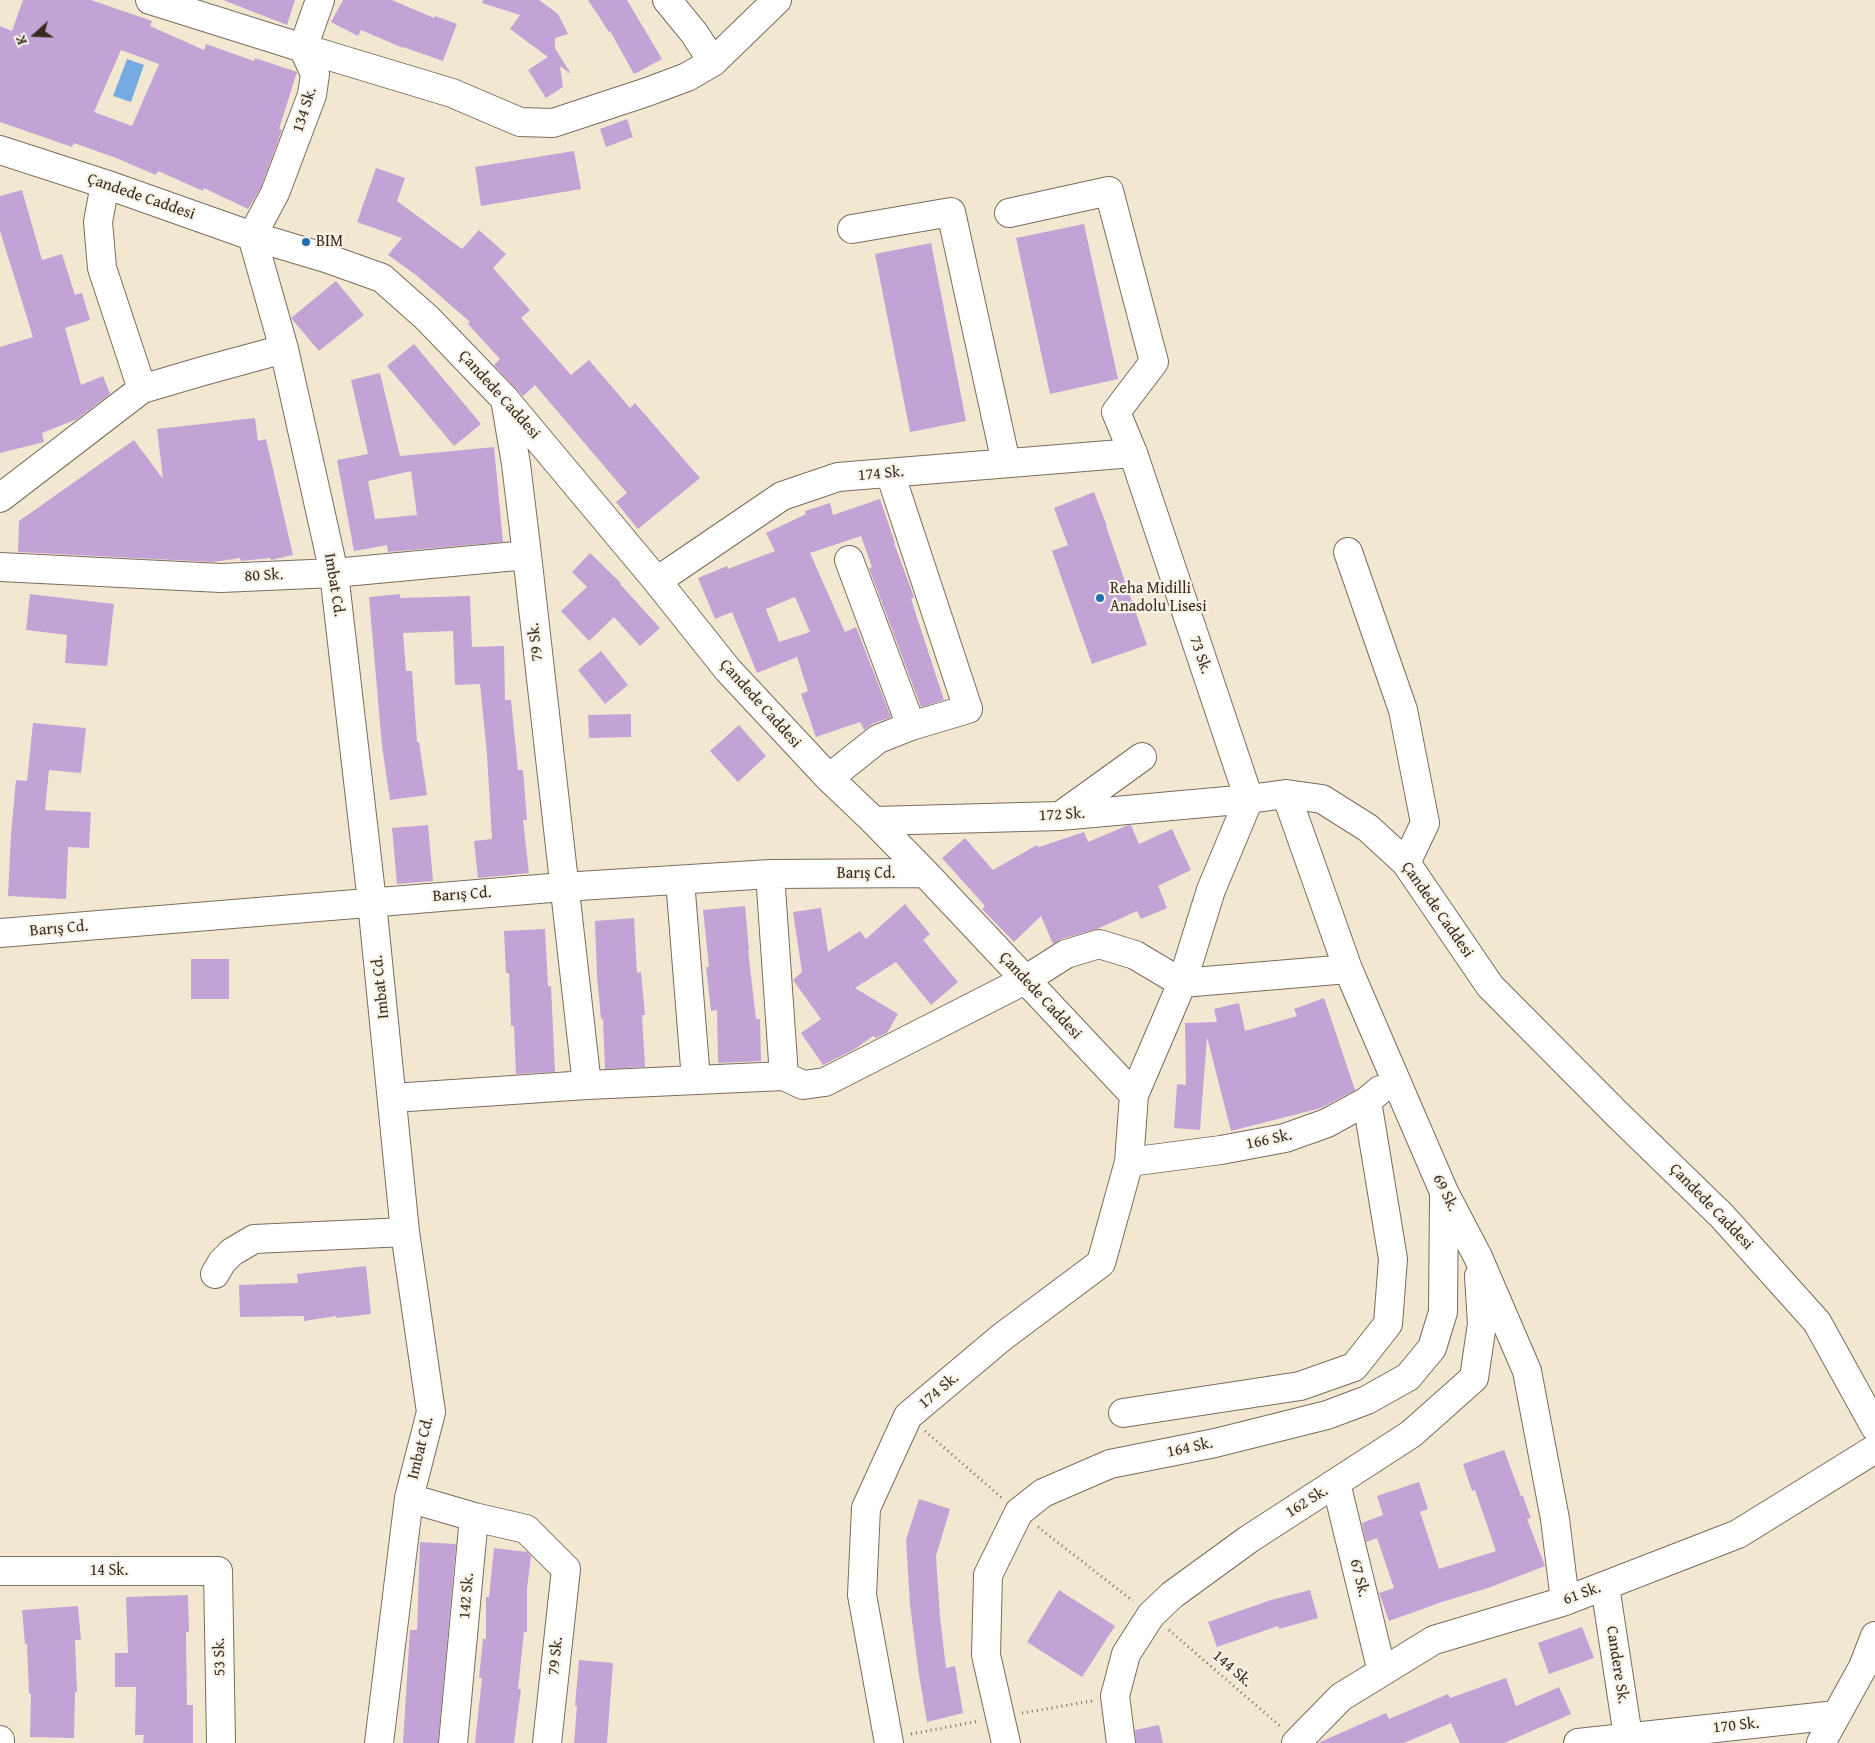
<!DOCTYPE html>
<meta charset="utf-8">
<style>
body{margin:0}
#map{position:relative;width:1875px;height:1743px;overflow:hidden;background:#f2e8d1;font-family:"Gentium Book Plus",serif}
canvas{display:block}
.north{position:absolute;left:10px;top:10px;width:50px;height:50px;-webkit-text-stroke:4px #f7f3e8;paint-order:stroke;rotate:250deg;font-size:14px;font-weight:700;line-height:20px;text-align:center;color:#3b2a1e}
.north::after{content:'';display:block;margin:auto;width:18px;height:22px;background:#3b2a1e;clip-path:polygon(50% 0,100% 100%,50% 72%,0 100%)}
</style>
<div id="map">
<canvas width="1875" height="1743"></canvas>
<div class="north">K</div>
</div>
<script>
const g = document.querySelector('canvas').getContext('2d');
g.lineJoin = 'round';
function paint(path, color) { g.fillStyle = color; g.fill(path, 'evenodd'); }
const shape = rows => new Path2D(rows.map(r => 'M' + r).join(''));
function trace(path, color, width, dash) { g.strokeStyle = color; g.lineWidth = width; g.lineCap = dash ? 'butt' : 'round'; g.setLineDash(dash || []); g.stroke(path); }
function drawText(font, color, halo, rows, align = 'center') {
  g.font = font + ' "Gentium Book Plus",serif'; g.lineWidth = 4.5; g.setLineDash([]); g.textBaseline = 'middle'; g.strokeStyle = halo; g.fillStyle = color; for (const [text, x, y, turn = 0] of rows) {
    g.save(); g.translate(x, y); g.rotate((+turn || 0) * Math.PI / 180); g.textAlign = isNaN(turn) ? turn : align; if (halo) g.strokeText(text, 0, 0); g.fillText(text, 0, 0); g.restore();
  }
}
paint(shape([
 [127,59,144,65,131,102,113,96]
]), '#76aae3');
paint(shape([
 [23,0,91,0,152,21,150,26,204,50,206,44,254,61,255,58,297,72,279,129,282,130,261,187,248,209,204,188,203,191,158,171,156,175,116,158,74,143,72,147,0,122,0,26,12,31],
 [121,50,159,64,132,126,94,112],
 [223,0,295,0,287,25],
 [343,0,392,0,434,18,435,16,457,24,443,61,403,47,403,48,361,30,358,36,331,22],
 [483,0,539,0,558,14,568,34,555,38,555,48,571,74,560,66,563,87,546,98,528,70,548,57,510,29,520,15,482,3],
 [588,0,627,0,662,59,634,74,610,31,609,32],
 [627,119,633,137,606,147,600,129],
 [574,151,581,189,481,206,475,167],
 [376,168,405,178,397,201,462,249,479,230,506,254,493,268,530,310,521,318,571,375,589,360,630,408,635,403,700,478,638,529,616,502,627,493,535,385,523,396,494,365,500,359,468,324,470,322,416,275,388,255,402,238,357,222],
 [22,190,42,260,62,254,75,295,82,293,90,320,65,328,81,385,103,376,110,394,77,419,42,433,44,442,0,453,0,347,33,337,0,231,0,196],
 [1084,224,1118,379,1050,394,1016,238],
 [931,243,966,421,910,432,875,254],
 [336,281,364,315,319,351,291,318],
 [414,344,481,424,454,446,387,366],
 [380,373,400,456,494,447,503,542,388,552,387,545,354,551,337,460,368,454,351,380],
 [411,471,417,515,375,519,368,481],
 [255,418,258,441,266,439,293,555,271,560,270,558,241,561,240,558,213,562,18,552,19,521,134,440,163,479,157,429],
 [1094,492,1107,526,1106,526,1147,645,1092,664,1052,551,1068,545,1054,508],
 [880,499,895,543,894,543,914,597,911,599,944,700,921,707,869,568,872,567,861,536,810,553,845,632,856,627,891,717,872,724,864,730,860,722,816,737,801,694,808,691,797,657,757,673,732,612,715,619,698,578,727,566,728,569,775,551,766,533,806,514,805,511,830,503,833,515],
 [795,597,810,632,779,642,766,609],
 [590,553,621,583,620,584,660,628,640,646,614,617,589,641,561,611,587,587,572,572],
 [30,594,114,604,107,666,65,663,67,635,26,630],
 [400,594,400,598,470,596,472,647,504,646,505,700,511,700,518,770,523,770,527,820,523,820,529,873,478,878,474,841,492,839,487,755,480,684,455,685,453,631,403,633,406,671,412,671,417,742,419,742,427,795,390,800,382,746,369,597],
 [601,651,628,685,605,704,578,670],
 [631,714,631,737,589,738,588,715],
 [33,723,86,728,81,773,49,770,45,810,91,812,89,848,68,847,66,899,8,896,11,834,16,780,27,781],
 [739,725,766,756,738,782,710,751],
 [428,825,433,881,397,884,392,828],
 [1131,825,1139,844,1172,829,1191,870,1158,886,1167,908,1141,919,1137,911,1097,929,1061,939,1053,944,1041,916,1014,942,982,909,985,906,942,858,965,838,993,870,1037,845,1039,847,1084,832,1088,842,1126,826],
 [905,904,930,934,923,940,958,982,931,1005,896,962,855,988,898,1014,887,1033,876,1038,873,1036,855,1049,823,1065,801,1033,821,1019,793,980,802,972,793,912,821,908,828,952,860,931,866,939],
 [745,906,749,950,748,950,756,1019,760,1019,761,1061,718,1063,717,1010,711,1011,706,967,709,967,703,910],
 [634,918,637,973,641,972,645,1015,642,1015,645,1067,605,1069,603,1019,601,1019,597,976,595,921],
 [545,929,548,986,551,986,555,1072,516,1074,514,1026,511,1026,509,973,506,973,504,931],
 [191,959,229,959,229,999,191,999],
 [1324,998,1355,1090,1321,1108,1231,1131,1207,1037,1200,1130,1174,1128,1177,1084,1186,1085,1185,1023,1217,1022,1214,1009,1239,1003,1245,1031,1297,1016,1294,1009],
 [366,1266,371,1314,336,1318,336,1316,304,1321,304,1316,240,1317,239,1285,298,1283,297,1274],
 [1504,1450,1521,1496,1523,1496,1531,1518,1527,1519,1545,1566,1491,1587,1442,1602,1389,1621,1379,1593,1394,1588,1377,1538,1366,1542,1362,1523,1383,1515,1377,1496,1419,1482,1428,1509,1420,1512,1439,1569,1496,1551,1475,1490,1472,1491,1463,1464],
 [919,1499,950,1509,936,1556,940,1617,946,1668,955,1666,963,1713,927,1722,919,1675,910,1605,906,1540],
 [420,1542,456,1544,438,1743,403,1743,410,1630,417,1630],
 [494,1548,527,1552,531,1556,527,1589,527,1632,524,1632,518,1689,521,1689,514,1743,475,1743,482,1678,479,1678,483,1639,486,1639,486,1597,489,1597],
 [1059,1590,1115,1626,1082,1677,1027,1642],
 [1310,1590,1318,1618,1279,1629,1278,1626,1217,1647,1208,1622,1271,1600],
 [188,1595,189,1632,186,1632,187,1705,193,1705,193,1743,143,1743,144,1735,135,1735,136,1687,115,1687,115,1653,128,1653,126,1597],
 [78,1606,81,1640,75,1640,77,1692,75,1692,74,1738,30,1737,31,1694,29,1694,27,1644,25,1644,22,1610],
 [1582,1627,1594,1658,1549,1674,1538,1643],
 [579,1660,613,1663,607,1743,574,1743,577,1706,575,1706],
 [1506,1678,1516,1706,1559,1687,1571,1714,1504,1743,1460,1743,1451,1723,1404,1743,1318,1743,1386,1713,1389,1719,1448,1694,1450,1698],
 [1159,1725,1163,1743,1136,1743,1135,1730]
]), '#c3a3d6');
const minor = shape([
 [150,0,303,48,315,74,312,95,275,193,252,236,284,349,334,573,372,902,405,1232,431,1412,409,1498,379,1743],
 [320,0,303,48,452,93,520,122,553,123,647,92,687,77,713,62,694,33,667,0],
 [713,62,777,0],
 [0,150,105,184,252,236,326,258,382,278,427,318,504,398,657,581,728,670,829,778,874,821,925,873,1134,1095],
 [105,184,98,222,102,268,142,389],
 [1009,213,1109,191,1154,362,1116,412,1133,453,1249,799],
 [852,229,951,212,1006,463],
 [505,399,516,464,527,555,587,1085],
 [0,498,142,389,203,371,284,349],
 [1348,552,1403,710,1425,823,1406,863],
 [849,560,911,726],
 [0,567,221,578,334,573,527,555],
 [657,581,782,496,838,477,1133,453],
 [829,778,878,739,911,726,968,709,890,473],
 [1286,794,1348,969,1444,1192,1478,1257,1527,1371,1555,1519,1565,1601],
 [1060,816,1142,757],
 [874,821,1060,816,1249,799,1286,794,1322,799,1368,828,1406,863,1490,986,1617,1114,1722,1216,1817,1322,1875,1427],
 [770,874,784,1076],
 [680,880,696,1080],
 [0,933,563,887,770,874,925,873],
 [393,1098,587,1085,784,1076,803,1085,825,1082,1025,980,1066,954,1099,944,1135,955,1182,983,1348,969],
 [1129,1162,1221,1150,1285,1138,1327,1123,1367,1101,1380,1090],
 [215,1274,222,1262,232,1252,254,1239,405,1232],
 [1123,1413,1300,1386,1354,1367,1388,1324,1393,1259,1367,1101],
 [1336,1483,1382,1672],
 [409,1498,474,1517,453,1743],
 [474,1517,526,1529,566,1569,547,1743],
 [0,1571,218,1571,221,1743],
 [1605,1586,1629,1743],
 [0,1740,0,1743],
 [889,1743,862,1595,866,1508,908,1416,1002,1337,1101,1263,1129,1162,1134,1095,1182,983,1211,890,1249,799],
 [1006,1743,986,1655,988,1575,1019,1512,1043,1493,1110,1464,1215,1443,1327,1415,1367,1400,1408,1377,1432,1348,1443,1312,1444,1196],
 [1121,1743,1115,1696,1126,1654,1151,1615,1172,1595,1249,1539,1411,1434,1474,1378,1482,1324,1479,1276],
 [1296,1743,1341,1697,1434,1640,1565,1601,1738,1534,1875,1449],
 [1578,1743,1836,1715],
 [1821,1743,1863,1667,1875,1636]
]);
trace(minor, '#7b6c5d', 30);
trace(shape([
 [925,1431,1002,1498],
 [1038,1527,1133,1601],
 [1169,1630,1280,1726],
 [1022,1713,1092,1701],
 [911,1734,979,1721]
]), '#7b6c5d', 3, [1, 4]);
trace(minor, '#fff', 28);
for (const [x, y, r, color] of [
 [306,242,5,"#1f6fb2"],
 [1100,598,5,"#1f6fb2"]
]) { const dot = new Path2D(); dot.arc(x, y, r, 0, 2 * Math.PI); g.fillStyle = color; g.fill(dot); trace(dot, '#f7f3e8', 2); }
drawText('16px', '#3b2a1e', '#f7f3e8', [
 ["134 Sk.",305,110,-72],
 ["Çandede Caddesi",141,197,19],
 ["Çandede Caddesi",499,395,48],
 ["174 Sk.",881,474,-5],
 ["80 Sk.",264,576,-3],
 ["Imbat Cd.",334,585,81],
 ["79 Sk.",536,642,-96],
 ["73 Sk.",1200,655,71],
 ["Çandede Caddesi",760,704,48],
 ["172 Sk.",1062,815,-3],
 ["Barış Cd.",866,874],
 ["Barış Cd.",462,895,-4],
 ["Çandede Caddesi",1437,910,55],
 ["Barış Cd.",59,929,-5],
 ["Imbat Cd.",381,987,-96],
 ["Çandede Caddesi",1040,996,47],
 ["166 Sk.",1269,1140,-12],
 ["69 Sk.",1445,1193,64],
 ["Çandede Caddesi",1711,1207,46],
 ["174 Sk.",939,1391,-40],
 ["Imbat Cd.",421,1448,-76],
 ["164 Sk.",1190,1448,-12],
 ["162 Sk.",1307,1502,-32],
 ["14 Sk.",109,1571],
 ["67 Sk.",1359,1578,76],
 ["61 Sk.",1582,1594,-20],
 ["142 Sk.",467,1596,-85],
 ["79 Sk.",556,1656,-84],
 ["53 Sk.",220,1657,-91],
 ["Candere Sk.",1617,1665,81],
 ["144 Sk.",1232,1669,41],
 ["170 Sk.",1736,1726,-6]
]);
drawText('16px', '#3b2a1e', '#f7f3e8', [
 ["BIM",316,242],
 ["Reha Midilli",1110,589],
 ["Anadolu Lisesi",1110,607]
], 'left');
</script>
